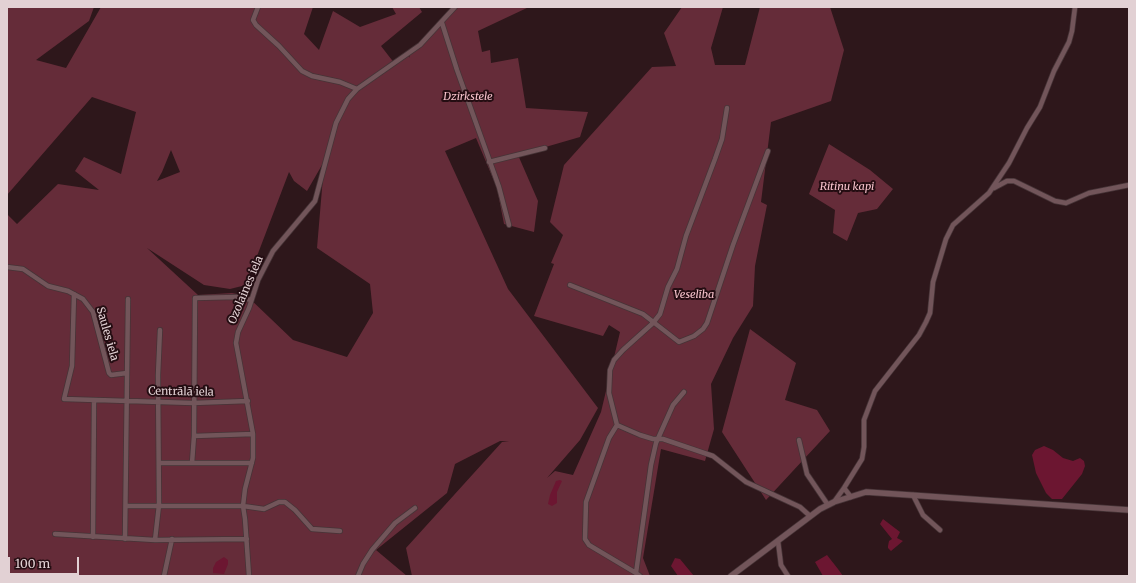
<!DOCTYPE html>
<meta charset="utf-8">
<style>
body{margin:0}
#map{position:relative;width:1136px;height:583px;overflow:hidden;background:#2e171b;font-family:Merriweather,serif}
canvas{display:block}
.frame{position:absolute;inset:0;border:8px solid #e2d1d4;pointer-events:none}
.scale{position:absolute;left:8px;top:557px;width:71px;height:18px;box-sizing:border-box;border:2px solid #e2d1d4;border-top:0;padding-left:5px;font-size:12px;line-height:14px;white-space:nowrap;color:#e2d1d4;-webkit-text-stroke:3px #240d12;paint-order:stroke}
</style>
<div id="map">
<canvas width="1136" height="583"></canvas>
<div class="frame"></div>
<div class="scale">100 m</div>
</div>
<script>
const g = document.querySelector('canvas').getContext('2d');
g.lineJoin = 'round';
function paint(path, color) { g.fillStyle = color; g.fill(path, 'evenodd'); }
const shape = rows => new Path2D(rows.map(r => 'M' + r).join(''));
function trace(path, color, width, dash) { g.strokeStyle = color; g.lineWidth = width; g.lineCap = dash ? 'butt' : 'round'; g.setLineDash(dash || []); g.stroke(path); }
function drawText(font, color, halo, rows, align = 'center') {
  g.font = font + ' Merriweather,serif'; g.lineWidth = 4; g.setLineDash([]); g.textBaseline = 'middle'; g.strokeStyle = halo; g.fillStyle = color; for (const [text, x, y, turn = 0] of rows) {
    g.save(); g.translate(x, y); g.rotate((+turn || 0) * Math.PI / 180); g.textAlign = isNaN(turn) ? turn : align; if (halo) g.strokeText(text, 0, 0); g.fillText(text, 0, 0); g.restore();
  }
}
paint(shape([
 [7,7,94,7,89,21,36,60,66,68,101,7,313,7,304,34,319,50,333,11,360,27,396,14,392,7,419,7,422,12,381,46,395,64,409,56,410,58,409,54,452,10,449,7,529,7,478,31,482,52,490,50,491,63,518,58,526,108,588,112,580,137,518,155,538,201,534,232,504,224,497,188,476,138,445,151,508,289,598,408,580,440,547,478,555,471,573,475,601,412,620,332,609,325,603,336,534,316,554,264,551,263,563,235,550,222,564,165,652,67,676,66,664,33,682,7,723,7,711,48,715,65,745,65,760,7,830,7,844,50,831,101,771,122,761,202,767,205,755,266,753,306,733,338,711,384,714,429,705,461,661,449,643,558,650,576,412,576,406,548,502,442,509,441,500,441,455,464,447,493,376,550,407,576,7,576,7,214,17,224,58,184,99,190,75,171,84,157,121,174,136,112,92,97,7,195],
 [171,150,180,172,157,181,162,172],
 [322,165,324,165,317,248,370,284,373,313,347,357,293,340,247,296,232,293,198,295,147,248,204,285,230,289,246,285,289,172,294,181,307,191],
 [829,144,870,170,893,189,877,209,858,213,847,241,833,233,835,210,809,194],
 [750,329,796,363,785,400,817,410,830,431,766,500,722,432]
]), '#652c39');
paint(shape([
 [1044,446,1053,450,1063,458,1073,461,1080,458,1084,461,1085,466,1082,474,1062,499,1052,499,1046,493,1036,473,1032,455,1035,450],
 [560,480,562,481,557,492,557,503,552,506,548,504,550,495,556,481],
 [883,519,900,532,897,538,903,541,891,551,888,548,888,546,889,541,892,539,880,524],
 [827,555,838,569,843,576,823,576,815,562],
 [224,557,228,560,228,564,224,574,213,573,213,568,216,562],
 [675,558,680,559,694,576,678,576,671,566]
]), '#6c1631');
const minor = shape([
 [258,7,253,20,256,25,279,46,302,71,312,76,340,82,357,89],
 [442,23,457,70,499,187,509,225],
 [489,162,545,148],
 [994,188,1007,181,1014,181,1055,201,1066,203,1089,193,1129,185],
 [7,267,23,269,48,286,68,291,83,299,93,312,109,373,111,375,127,373],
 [570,285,643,314,679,342,694,336,703,329,707,323,733,245,768,151],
 [74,294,72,366,64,399,193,403,248,401],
 [617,425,640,435,653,439,663,439,713,456,746,482,800,507,810,516],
 [194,436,253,434],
 [799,440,807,474,828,505],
 [159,463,252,463],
 [192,463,194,436,195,298,237,297,251,300],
 [844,488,851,497],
 [913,495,923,515,940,530],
 [834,502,844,488,862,459,864,447,864,420,875,391,919,335,926,322,930,313,933,282,946,239,953,225,989,193,1009,163,1027,128,1040,107,1054,71,1069,42,1072,31,1075,7],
 [126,506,243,506,264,509,279,502,285,502,295,510,312,529,340,531],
 [55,534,155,540,247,539],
 [93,537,94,400],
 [125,539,128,299],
 [155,540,159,505,158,375,160,330],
 [778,541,781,565,788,576],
 [636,573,589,545,585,539,586,502,609,438,617,425,609,393,610,370,614,360,623,350,653,323,660,314,668,287,677,269,686,236,715,159,722,139,727,108],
 [164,576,172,539],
 [249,576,245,519,243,506,245,489,253,458,253,434,236,343,238,332,249,308,258,280,273,251,315,201,336,123,348,99,357,89,420,45,455,7],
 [358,576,363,564,372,550,395,523,415,508],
 [640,576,636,573,651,465,656,443,673,405,684,392]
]);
const tertiary = shape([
 [731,576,820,509,834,502,866,492,1129,510]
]);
trace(minor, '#463437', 6);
trace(tertiary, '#463437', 7);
trace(minor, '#72555a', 4.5);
trace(tertiary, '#72555a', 5.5);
drawText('italic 11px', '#f7c3cc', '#240d12', [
 ["Dzirkstele",468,97],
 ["Ritiņu kapi",847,187],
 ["Veselība",694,295]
]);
drawText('11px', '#e2d1d4', '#240d12', [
 ["Ozolaines iela",246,290,-67],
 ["Saules iela",107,334,74],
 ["Centrālā iela",181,392,1]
]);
</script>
